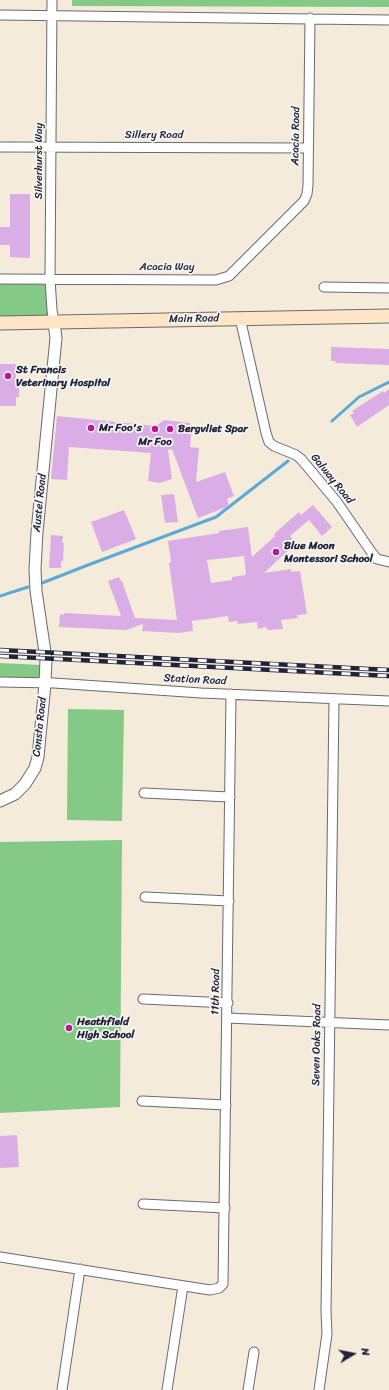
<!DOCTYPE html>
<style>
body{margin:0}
#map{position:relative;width:389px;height:1390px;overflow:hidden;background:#f4ebdb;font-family:Sriracha,sans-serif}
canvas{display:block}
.north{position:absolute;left:333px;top:1334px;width:40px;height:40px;-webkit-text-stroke:3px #f6f6f2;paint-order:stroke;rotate:80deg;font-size:11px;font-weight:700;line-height:16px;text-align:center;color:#22223b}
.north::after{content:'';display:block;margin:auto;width:14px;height:18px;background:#22223b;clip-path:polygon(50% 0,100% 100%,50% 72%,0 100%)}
</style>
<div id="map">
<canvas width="389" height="1390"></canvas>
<div class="north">N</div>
</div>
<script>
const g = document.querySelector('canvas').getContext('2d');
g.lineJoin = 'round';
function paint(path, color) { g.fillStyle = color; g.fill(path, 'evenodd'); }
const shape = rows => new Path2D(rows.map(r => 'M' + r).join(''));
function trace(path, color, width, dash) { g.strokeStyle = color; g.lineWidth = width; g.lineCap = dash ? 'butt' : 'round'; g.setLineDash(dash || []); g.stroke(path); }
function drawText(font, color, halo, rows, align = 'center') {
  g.font = font + ' Sriracha,sans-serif'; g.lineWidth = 3.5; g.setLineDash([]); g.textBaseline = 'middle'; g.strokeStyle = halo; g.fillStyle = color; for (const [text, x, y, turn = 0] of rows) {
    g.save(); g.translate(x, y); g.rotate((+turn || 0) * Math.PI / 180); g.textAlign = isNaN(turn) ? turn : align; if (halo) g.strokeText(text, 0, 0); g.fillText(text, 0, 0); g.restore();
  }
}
paint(shape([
 [72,0,389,0,389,7,72,6],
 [0,279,50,279,54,322,0,322],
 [0,663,41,665,41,676,35,678,0,677],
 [68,709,124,710,122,821,67,820],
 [122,840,120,1107,0,1113,0,842]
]), '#84ca86');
trace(shape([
 [332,421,359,397,389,382],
 [42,583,88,565,216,517,288,461],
 [0,596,28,587]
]), '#5ba9d4', 3);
paint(shape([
 [10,194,30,194,30,258,10,257,10,245,0,245,0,227,10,227],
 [331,347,389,349,389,365,335,363,336,361,331,361],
 [0,364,16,364,16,388,19,388,19,397,16,397,16,406,0,406],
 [389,389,389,405,357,427,350,415,354,413,352,411,383,391,384,393],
 [57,416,156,426,164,420,190,423,190,425,192,425,190,447,199,448,196,482,225,472,234,496,227,499,229,506,198,518,172,449,168,450,172,479,160,483,148,481,151,453,69,447,67,480,51,479],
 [174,494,178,522,165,523,161,495],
 [313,505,332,527,322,536,309,520,290,536,296,543,264,573,291,569,291,572,300,571,307,614,297,615,298,618,281,620,283,629,267,630,267,627,258,629,257,622,238,624,237,621,229,622,228,616,192,621,193,631,179,633,142,631,143,624,126,630,59,627,60,614,64,615,64,613,121,616,108,581,119,577,121,581,122,581,135,618,177,620,169,563,171,562,168,541,219,533,219,531,248,527,252,557,275,536,274,534,299,512,301,515],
 [244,556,246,575,232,577,232,580,211,583,207,560],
 [124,510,136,539,102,552,91,522],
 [51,535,63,536,62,543,64,543,63,561,61,561,61,568,49,568],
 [17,1135,19,1167,0,1168,0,1136]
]), '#dbade6');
const minor = shape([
 [52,0,50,279,52,310,54,322],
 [0,15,389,20],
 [0,147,308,148],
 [0,279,216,280,229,276,304,201,307,194,308,185,310,18],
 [324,287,389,288],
 [240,318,266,433,269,442,274,446,296,455,301,459,337,502,372,553,377,559,389,562],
 [0,682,54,683,201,693,389,701],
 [144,793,230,797],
 [145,897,229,901],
 [143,999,228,1003],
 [227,1018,389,1025],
 [142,1101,226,1105],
 [143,1204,225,1208],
 [0,1257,210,1290,219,1288,223,1284,231,694],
 [62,1390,80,1269],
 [167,1390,183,1286],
 [248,1390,254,1352],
 [319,1390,327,1334,326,1311,334,699]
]);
const tertiary = shape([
 [0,801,15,794,25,784,35,768,38,757,45,684,46,659,36,591,35,569,37,532,56,338,54,322]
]);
const secondary = shape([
 [0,323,389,316]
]);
trace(minor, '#6c6873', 11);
trace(tertiary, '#6c6873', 13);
trace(secondary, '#6c6873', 15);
trace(minor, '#fff', 9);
trace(tertiary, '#fff', 11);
trace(secondary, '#fde5c5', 13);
const rail = shape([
 [0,650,389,670],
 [0,656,389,676]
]);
trace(rail, '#22223b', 4.5);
trace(rail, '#f6f6f2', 3, [9]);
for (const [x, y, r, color] of [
 [8,376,4,"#b5179e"],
 [91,428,4,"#b5179e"],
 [155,429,4,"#b5179e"],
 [170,429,4,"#b5179e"],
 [276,552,4,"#b5179e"],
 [69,1028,4,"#b5179e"]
]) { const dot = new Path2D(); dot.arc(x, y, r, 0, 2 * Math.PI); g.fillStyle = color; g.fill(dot); trace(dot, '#f6f6f2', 1.5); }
drawText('11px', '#22223b', '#f6f6f2', [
 ["Sillery Road",154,135],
 ["Acacia Road",296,136,-89],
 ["Silverhurst Way",39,161,-90],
 ["Acacia Way",167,267],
 ["Main Road",194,319,-1],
 ["Galway Road",332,479,51],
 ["Austel Road",40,503,-84],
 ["Station Road",195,680,3],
 ["Consta Road",40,727,-84],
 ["11th Road",216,992,-89],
 ["Seven Oaks Road",317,1045,-89]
]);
drawText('bold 11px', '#22223b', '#f6f6f2', [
 ["St Francis",16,370],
 ["Veterinary Hospital",16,383],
 ["Mr Foo's",99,428],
 ["Bergvliet Spar",178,429],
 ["Mr Foo",155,442,"center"],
 ["Blue Moon",284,546],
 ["Montessori School",284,559],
 ["Heathfield",77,1022],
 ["High School",77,1035]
], 'left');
</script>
